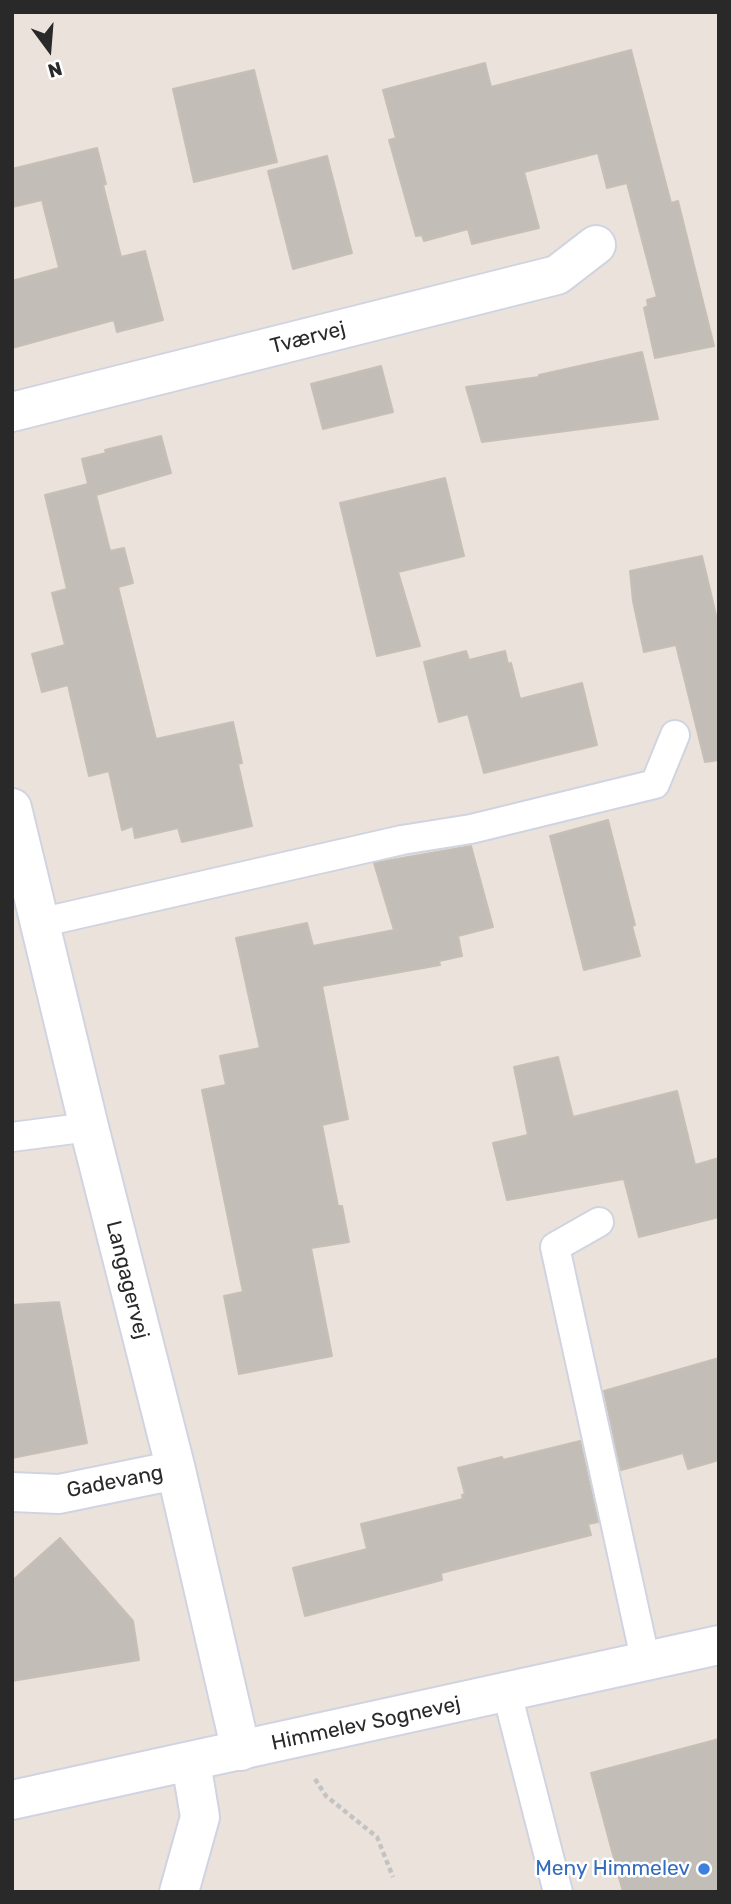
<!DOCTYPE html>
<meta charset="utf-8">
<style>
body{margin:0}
#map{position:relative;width:731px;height:1904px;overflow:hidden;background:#ebe3db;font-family:Rubik,sans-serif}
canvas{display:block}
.frame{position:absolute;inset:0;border:14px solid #292929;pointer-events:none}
.north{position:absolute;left:14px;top:14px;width:70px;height:70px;-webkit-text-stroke:5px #fff;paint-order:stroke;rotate:164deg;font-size:19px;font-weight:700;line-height:28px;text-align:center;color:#292929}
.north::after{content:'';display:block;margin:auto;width:24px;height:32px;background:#292929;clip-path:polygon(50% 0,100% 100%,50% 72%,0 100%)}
</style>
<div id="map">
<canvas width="731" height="1904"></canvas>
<div class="frame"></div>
<div class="north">N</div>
</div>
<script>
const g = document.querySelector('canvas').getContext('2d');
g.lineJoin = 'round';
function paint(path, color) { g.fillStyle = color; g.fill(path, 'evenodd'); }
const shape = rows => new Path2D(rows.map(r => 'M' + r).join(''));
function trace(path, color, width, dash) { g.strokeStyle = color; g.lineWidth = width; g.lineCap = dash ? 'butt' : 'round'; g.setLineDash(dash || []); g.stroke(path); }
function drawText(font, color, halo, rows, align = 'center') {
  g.font = font + ' Rubik,sans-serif'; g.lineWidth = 5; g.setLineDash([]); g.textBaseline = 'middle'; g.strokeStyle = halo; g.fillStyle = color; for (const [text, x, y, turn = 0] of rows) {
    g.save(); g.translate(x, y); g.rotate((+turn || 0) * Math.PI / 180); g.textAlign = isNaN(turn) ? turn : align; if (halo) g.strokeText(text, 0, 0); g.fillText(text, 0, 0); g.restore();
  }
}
const building = shape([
 [631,50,671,203,678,201,714,346,655,358,644,308,648,306,647,300,657,297,627,183,607,188,598,153,524,172,539,228,472,244,468,229,424,241,422,235,416,236,389,140,396,138,383,90,485,63,491,87,631,50],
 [254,70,277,162,194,182,173,89,254,70],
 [97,148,106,184,103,185,121,257,145,251,163,320,117,332,114,320,12,348,12,281,59,268,42,200,12,207,12,169,97,148],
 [327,156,352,253,293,269,268,171,327,156],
 [642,352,658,419,482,442,466,387,539,377,539,375,642,352],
 [381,366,393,412,323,429,311,384,381,366],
 [161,436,171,473,96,495,110,551,124,548,133,583,118,587,156,739,233,722,242,763,238,764,252,826,182,842,178,828,135,838,133,826,122,830,109,771,89,776,68,685,42,692,32,654,65,645,52,593,67,589,45,495,88,484,82,459,106,453,105,450,161,436],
 [445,478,464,556,398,572,420,646,377,656,340,503,445,478],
 [702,556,719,628,719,760,705,762,676,645,644,652,633,601,630,571,702,556],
 [466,651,469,660,505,651,508,664,511,663,520,699,582,683,597,745,484,773,468,714,439,722,424,662,466,651],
 [608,820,635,925,632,926,640,956,584,970,550,836,608,820],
 [471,846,493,927,458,936,462,956,439,961,440,965,322,986,348,1119,322,1125,338,1206,342,1206,349,1242,311,1248,332,1356,239,1374,224,1296,243,1292,202,1090,226,1085,220,1056,260,1048,236,938,307,923,313,946,394,930,374,863,471,846],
 [558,1057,573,1117,677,1091,695,1165,719,1158,719,1217,639,1237,624,1179,507,1200,493,1143,528,1135,514,1067,558,1057],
 [59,1302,87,1443,12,1458,12,1305,59,1302],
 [719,1358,719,1460,688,1469,683,1453,621,1470,604,1391,719,1358],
 [580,1441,598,1522,588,1524,591,1535,441,1573,442,1580,305,1616,293,1568,367,1549,361,1524,463,1499,462,1495,465,1494,458,1468,502,1457,503,1460,580,1441],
 [60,1538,133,1621,139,1660,12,1681,12,1581,60,1538],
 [719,1739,719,1892,623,1892,591,1773,719,1739]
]);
paint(building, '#c3bdb8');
trace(building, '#c6bfb5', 2);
const lane = shape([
 [39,923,402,840,471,829,655,784,675,735],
 [12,1137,89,1127],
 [599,1222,555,1247,646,1663],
 [507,1693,558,1892]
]);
const street = shape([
 [12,412,557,275,596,245],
 [12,808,89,1127,176,1470,241,1751],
 [12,1492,59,1494,176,1470]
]);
const secondary = shape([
 [12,1800,719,1645],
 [179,1892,200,1817,191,1762]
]);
trace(lane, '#d0d4e1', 32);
trace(street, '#d0d4e1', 42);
trace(secondary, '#d0d4e1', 42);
trace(shape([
 [315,1779,326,1796,377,1837,393,1877]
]), '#c3c3c3', 4.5, [5, 3.5]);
trace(lane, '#fff', 28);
trace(street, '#fff', 38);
trace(secondary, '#fff', 38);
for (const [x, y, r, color] of [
 [704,1869,7,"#3f7fe0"]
]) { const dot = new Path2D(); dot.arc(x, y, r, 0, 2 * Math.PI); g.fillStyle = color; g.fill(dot); trace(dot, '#fff', 2.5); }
drawText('21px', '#292929', '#fff', [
 ["Tværvej",308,338,-14],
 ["Langagervej",127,1280,76],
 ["Gadevang",115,1482,-11],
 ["Himmelev Sognevej",366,1724,-12]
]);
drawText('21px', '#366cbe', '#fff', [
 ["Meny Himmelev",690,1869]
], 'right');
</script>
